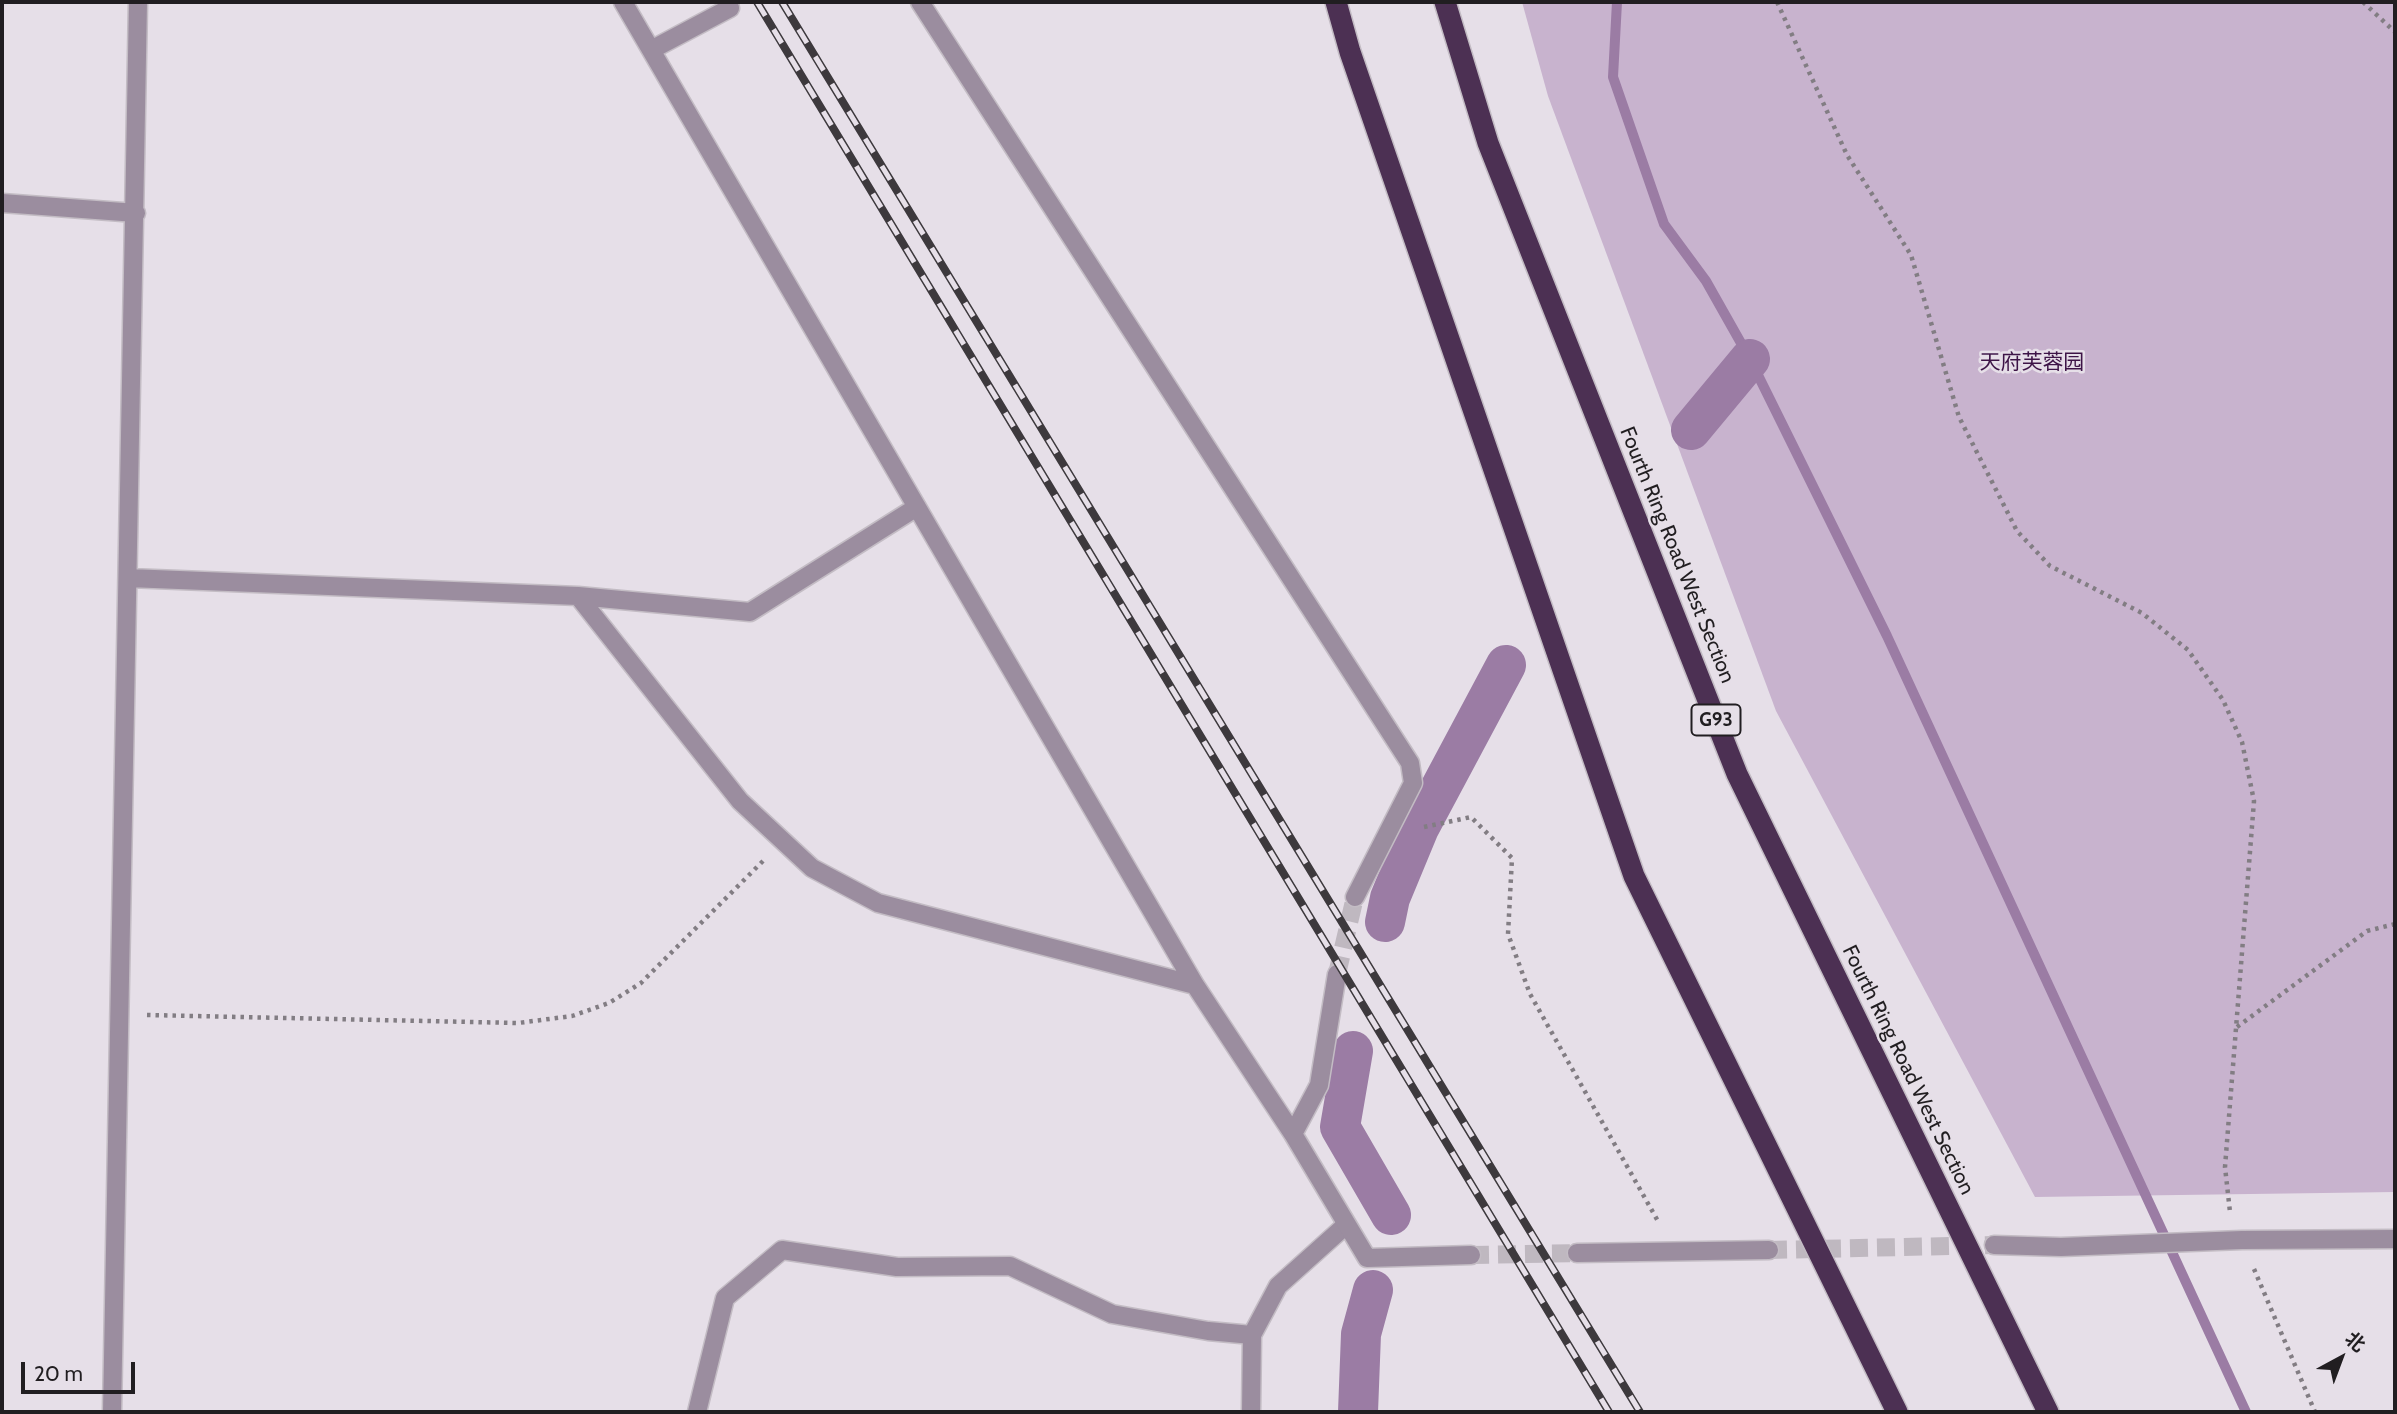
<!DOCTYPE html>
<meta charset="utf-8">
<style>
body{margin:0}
#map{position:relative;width:2397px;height:1414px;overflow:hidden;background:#e6dfe8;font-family:Cabin,"Noto Sans SC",sans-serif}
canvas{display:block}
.frame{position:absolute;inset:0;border:4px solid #211e21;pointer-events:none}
.north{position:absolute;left:2306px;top:1323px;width:70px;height:70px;-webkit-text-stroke:5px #e6dfe8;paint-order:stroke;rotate:41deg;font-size:19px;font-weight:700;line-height:28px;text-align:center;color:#211e21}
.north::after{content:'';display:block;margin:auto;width:24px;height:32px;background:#211e21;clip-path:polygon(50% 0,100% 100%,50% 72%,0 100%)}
.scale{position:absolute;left:21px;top:1362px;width:114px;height:32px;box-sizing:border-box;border:4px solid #211e21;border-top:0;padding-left:9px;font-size:21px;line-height:24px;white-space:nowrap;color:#211e21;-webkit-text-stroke:5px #e6dfe8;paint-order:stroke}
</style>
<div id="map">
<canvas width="2397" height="1414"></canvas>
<div class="frame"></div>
<div class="north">北</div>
<div class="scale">20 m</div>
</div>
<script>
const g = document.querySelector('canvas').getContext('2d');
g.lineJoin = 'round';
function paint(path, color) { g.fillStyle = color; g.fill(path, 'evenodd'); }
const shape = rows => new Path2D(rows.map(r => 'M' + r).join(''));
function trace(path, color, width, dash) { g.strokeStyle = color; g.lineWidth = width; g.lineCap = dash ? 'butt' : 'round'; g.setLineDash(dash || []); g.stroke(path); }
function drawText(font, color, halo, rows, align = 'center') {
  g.font = font + ' Cabin,"Noto Sans SC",sans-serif'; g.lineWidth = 5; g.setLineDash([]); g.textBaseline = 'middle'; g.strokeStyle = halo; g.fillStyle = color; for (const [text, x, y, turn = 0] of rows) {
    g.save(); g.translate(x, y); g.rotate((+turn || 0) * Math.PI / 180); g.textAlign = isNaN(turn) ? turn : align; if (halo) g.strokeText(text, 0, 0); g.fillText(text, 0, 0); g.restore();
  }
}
paint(shape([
 [1522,2,2395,2,2395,1192,2035,1197,1776,711,1548,96]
]), '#c8b3ce');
trace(shape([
 [1617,2,1613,77,1664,224,1706,281,1750,359,1887,636,2246,1412]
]), '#9b7ca4', 10);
trace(shape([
 [1691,430,1750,359],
 [1385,922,1390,898,1419,828,1506,665],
 [1353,1051,1340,1127,1391,1215],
 [1358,1412,1361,1334,1373,1290]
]), '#9b7ca4', 40);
trace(shape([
 [1337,974,1355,897],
 [1769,1250,1994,1245],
 [1471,1255,1577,1253]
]), '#bfb8c0', 18, [18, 9]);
const service = shape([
 [697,1412,725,1298,782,1250,897,1267,1010,1266,1112,1314,1208,1331,1252,1335],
 [1251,1412,1252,1335,1278,1286,1346,1225]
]);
const minor = shape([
 [623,2,1195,985,1293,1134,1367,1258,1471,1255],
 [920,2,1410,763,1413,783,1355,897],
 [651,50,730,8],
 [2,203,136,213],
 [129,578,578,596,740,801,812,868,878,903,1195,985],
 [578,596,750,612,917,507],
 [1293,1134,1319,1085,1337,974],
 [1994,1245,2061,1247,2242,1240,2395,1239],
 [1577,1253,1769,1250],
 [112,1412,138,2]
]);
const motorway = shape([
 [1336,2,1350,52,1634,876,1897,1412],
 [1445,2,1488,143,1737,774,2048,1412]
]);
trace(service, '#c3bcc4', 21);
trace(minor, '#c3bcc4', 21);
trace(motorway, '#c3bcc4', 24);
trace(shape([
 [1777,2,1847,155,1911,255,1959,417,2017,531,2050,566,2142,613,2188,650,2223,700,2242,742,2254,801,2225,1167,2230,1212],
 [2363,2,2395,32],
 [1424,827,1471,817,1512,858,1508,934,1530,994,1659,1223],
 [147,1015,518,1023,572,1016,609,1003,641,983,765,859],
 [2237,1027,2367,931,2395,924],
 [2254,1269,2315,1412]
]), '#827d83', 4.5, [3.5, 5]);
trace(service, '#9b8d9f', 18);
trace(minor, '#9b8d9f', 18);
trace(motorway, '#4c3053', 21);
const rail = shape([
 [757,2,1609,1412],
 [782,2,1640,1412]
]);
trace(rail, '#3d393d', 8);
trace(rail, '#e6dfe8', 5, [16]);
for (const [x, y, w] of [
 [1716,720,49]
]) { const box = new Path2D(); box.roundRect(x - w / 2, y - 15.5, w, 31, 5); g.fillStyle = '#e6dfe8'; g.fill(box); trace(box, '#211e21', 2); }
drawText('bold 19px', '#211e21', null, [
 ["G93",1716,720]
]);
drawText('21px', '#3d1447', '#e6dfe8', [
 ["天府芙蓉园",2032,363]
]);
drawText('21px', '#211e21', '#e6dfe8', [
 ["Fourth Ring Road West Section",1677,555,68],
 ["Fourth Ring Road West Section",1908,1070,64]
]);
</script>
